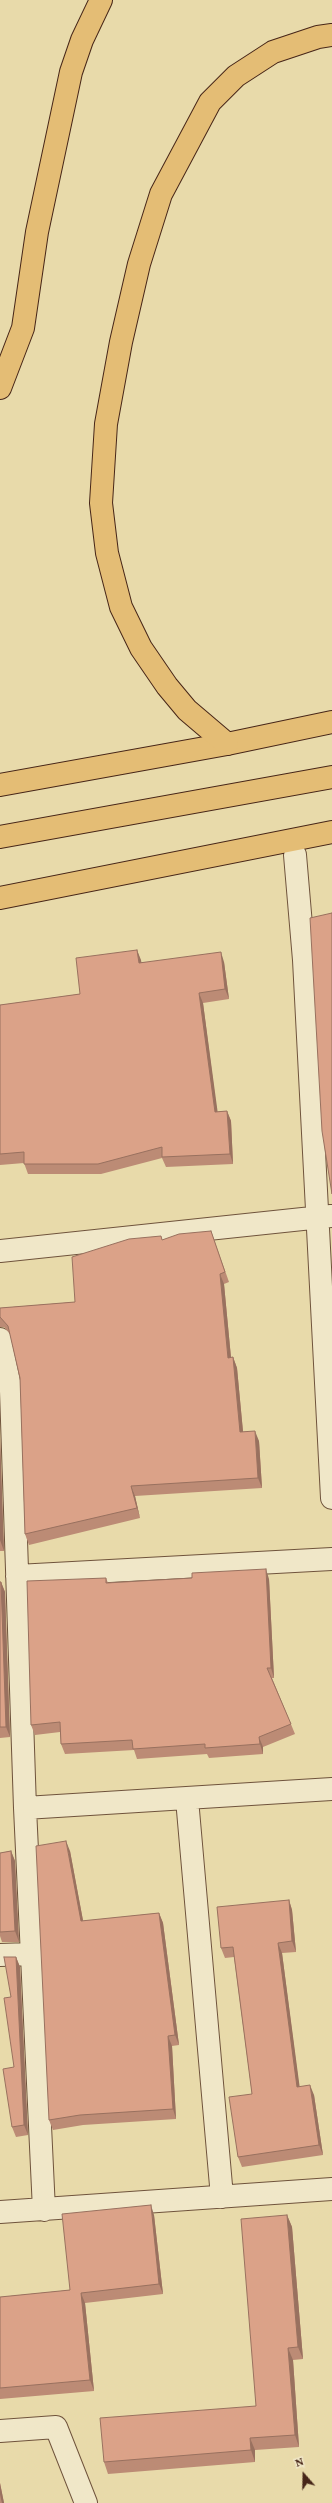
<!DOCTYPE html>
<style>
body{margin:0}
#map{position:relative;width:332px;height:2503px;overflow:hidden;background:#e8daaa;font-family:Vollkorn,serif}
canvas{display:block}
.north{position:absolute;left:284px;top:2455px;width:40px;height:40px;-webkit-text-stroke:3px #f0e7c8;paint-order:stroke;rotate:340deg;font-size:11px;font-weight:700;line-height:16px;text-align:center;color:#472618}
.north::after{content:'';display:block;margin:auto;width:14px;height:18px;background:#472618;clip-path:polygon(50% 0,100% 100%,50% 72%,0 100%)}
</style>
<div id="map">
<canvas width="332" height="2503"></canvas>
<div class="north">N</div>
</div>
<script>
const g = document.querySelector('canvas').getContext('2d');
g.lineJoin = 'round';
const shape = rows => new Path2D(rows.map(r => 'M' + r).join(''));
function trace(path, color, width, dash) { g.strokeStyle = color; g.lineWidth = width; g.lineCap = dash ? 'butt' : 'round'; g.setLineDash(dash || []); g.stroke(path); }
function paint(path, color) { g.fillStyle = color; g.fill(path, 'evenodd'); }
const street = shape([
 [295,855,304,960,332,1498],
 [0,1251,331,1216],
 [0,1339,11,1391,25,1808,44,2210],
 [17,1576,332,1559],
 [187,1799,222,2197],
 [25,1808,332,1789],
 [0,1955,31,1954],
 [0,2212,332,2189],
 [0,2431,56,2427,86,2503]
]);
const primary = shape([
 [0,785,227,744,332,722],
 [0,837,332,777]
]);
const highway = shape([
 [0,388,23,328,37,232,71,72,82,40,101,0],
 [227,744,187,710,167,686,141,648,121,607,107,553,101,503,106,424,121,342,139,264,161,194,210,102,236,76,273,52,318,37,332,35],
 [0,898,332,832]
]);
trace(street, '#6f533c', 24);
trace(primary, '#472618', 24);
trace(highway, '#472618', 24);
trace(street, '#f0e7c8', 22);
trace(primary, '#e4bd75', 22);
trace(highway, '#e4bd75', 22);
paint(shape([
 [137,950,141,962,224,962,229,999,203,1003,217,1112,227,1111,231,1121,233,1164,166,1167,162,1158,101,1174,28,1174,24,1163,0,1165,0,1005,80,994],
 [211,1231,229,1282,224,1284,231,1358,233,1357,237,1368,243,1432,259,1441,262,1488,135,1496,140,1518,29,1545,25,1534,20,1378,10,1334,4,1327,0,1327,0,1308,75,1302,162,1240],
 [0,1436,4,1551,0,1551],
 [106,1578,108,1583,269,1579,274,1678,272,1678,295,1734,263,1747,263,1754,209,1758,207,1754,137,1759,134,1750,65,1754,61,1744,60,1732,35,1735,31,1725],
 [0,1582,1,1582,5,1592,10,1737,0,1738],
 [11,1851,15,1861,19,1942,2,1942,0,1936,0,1853],
 [70,1851,83,1921,159,1913,163,1923,179,2045,172,2046,176,2119,83,2125,53,2130,49,2120],
 [289,1900,292,1910,296,1952,282,1953,299,2086,314,2095,323,2155,242,2167,238,2157,252,2094,234,1957,225,1958,221,1948],
 [16,1957,20,1967,28,2135,16,2137,12,2127,14,2067,11,1997],
 [154,2215,163,2294,85,2303,94,2391,0,2399,0,2297,70,2290],
 [287,2215,292,2227,303,2359,293,2360,299,2447,255,2450,255,2462,108,2474,104,2462,256,2406],
 [0,2483,4,2503,0,2503]
]), '#bc8b75');
paint(shape([
 [137,950,141,960,143,973,139,963],
 [221,952,224,962,229,999,225,989],
 [199,993,203,1003,219,1122,215,1112],
 [227,1111,231,1121,233,1164,230,1154],
 [220,1274,224,1284,232,1368,228,1358],
 [233,1357,237,1368,244,1442,240,1432],
 [255,1431,259,1441,262,1488,258,1478],
 [0,1436,4,1551,0,1540],
 [131,1486,135,1496,140,1518,137,1508],
 [266,1569,269,1579,274,1678,271,1668],
 [1,1582,5,1592,10,1737,6,1727],
 [259,1737,263,1747,263,1754,260,1744],
 [66,1841,70,1851,85,1931,81,1921],
 [11,1851,15,1861,19,1942,15,1931],
 [289,1900,292,1910,296,1952,292,1941],
 [159,1913,163,1923,179,2045,175,2035],
 [278,1943,282,1953,301,2097,297,2087],
 [16,1957,20,1967,28,2135,24,2125],
 [168,2036,172,2046,176,2119,173,2109],
 [310,2085,314,2095,323,2155,319,2145],
 [151,2205,154,2215,163,2294,159,2284],
 [287,2215,292,2227,303,2359,298,2347],
 [81,2293,85,2303,94,2391,90,2380],
 [288,2348,293,2360,299,2447,295,2435],
 [250,2438,255,2450,255,2462,251,2450],
 [0,2483,4,2503,2,2503,1,2499,0,2494]
]), '#99715f');
const building = shape([
 [332,913,332,1194,322,1131,310,918,332,913],
 [137,950,139,963,221,952,225,989,199,993,215,1112,227,1111,230,1154,162,1157,162,1147,98,1164,24,1164,24,1152,0,1154,0,1005,80,994,76,958,137,950],
 [211,1231,225,1272,220,1274,228,1358,233,1357,240,1432,255,1431,258,1478,131,1486,137,1508,25,1534,20,1378,8,1326,0,1317,0,1308,75,1302,72,1257,129,1239,161,1236,162,1240,179,1234,211,1231],
 [266,1569,271,1668,267,1668,291,1724,259,1737,260,1744,205,1748,205,1744,133,1749,132,1740,61,1744,60,1722,31,1725,27,1581,106,1578,106,1583,192,1578,192,1573,266,1569],
 [0,1582,1,1582,6,1727,0,1727,0,1582],
 [66,1841,81,1921,159,1913,175,2035,168,2036,173,2109,80,2115,49,2120,36,1846,66,1841],
 [11,1851,15,1931,0,1932,0,1853,11,1851],
 [289,1900,292,1941,278,1943,297,2087,310,2085,319,2145,238,2157,229,2097,252,2094,233,1947,221,1948,217,1907,289,1900],
 [4,1957,16,1957,24,2125,12,2127,3,2069,14,2067,4,1998,11,1997,4,1957],
 [151,2205,159,2284,81,2293,90,2380,0,2388,0,2297,70,2290,62,2214,151,2205],
 [287,2215,298,2347,288,2348,295,2435,250,2438,251,2450,104,2462,100,2418,256,2406,241,2219,287,2215]
]);
paint(building, '#dba288');
trace(building, '#99715f', 1);
</script>
